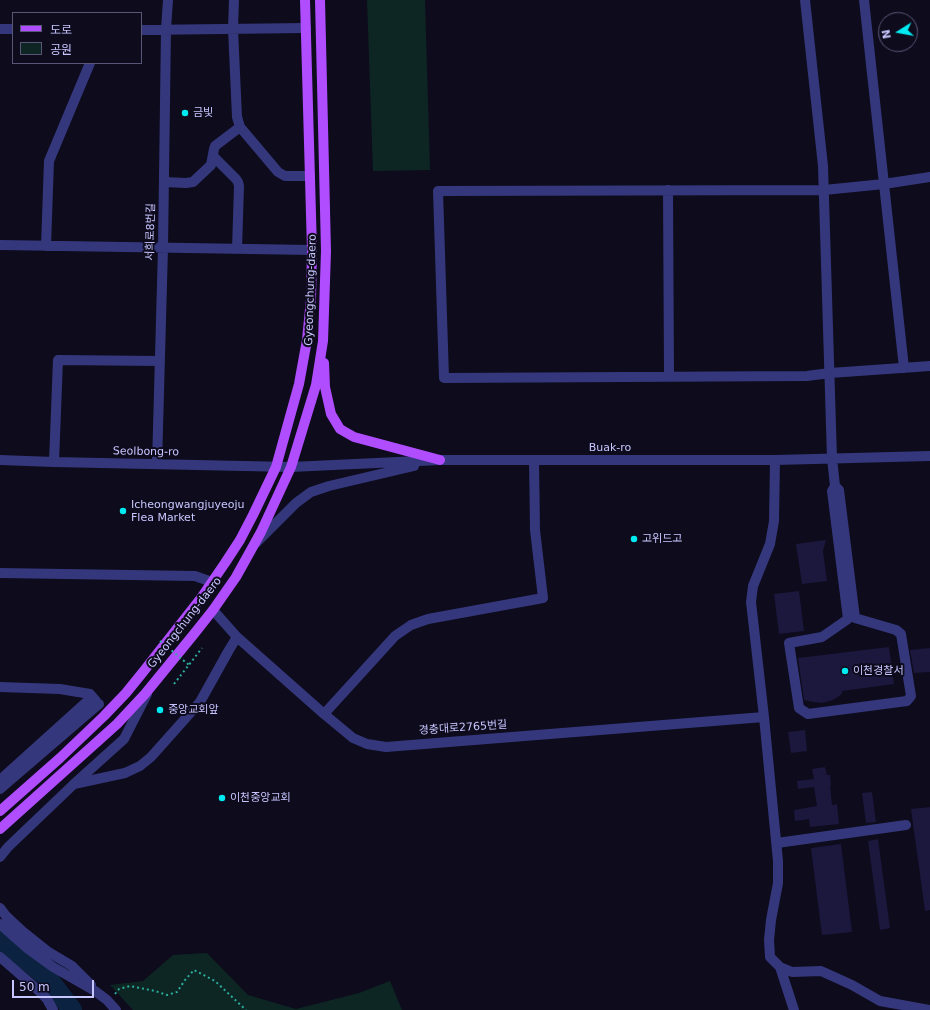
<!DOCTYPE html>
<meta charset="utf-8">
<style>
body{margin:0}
#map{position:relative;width:930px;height:1010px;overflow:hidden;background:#0d0b1c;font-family:"DejaVu Sans","Noto Sans KR",sans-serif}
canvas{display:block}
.legend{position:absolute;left:12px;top:12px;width:130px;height:52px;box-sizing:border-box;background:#0d0b1c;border:1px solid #585677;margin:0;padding:5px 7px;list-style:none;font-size:12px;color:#c8c6ff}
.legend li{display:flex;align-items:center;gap:8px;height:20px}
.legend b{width:20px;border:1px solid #585677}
.north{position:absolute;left:878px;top:12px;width:40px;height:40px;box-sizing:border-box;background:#0d0b1c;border:1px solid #585677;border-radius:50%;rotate:259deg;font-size:11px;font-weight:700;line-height:16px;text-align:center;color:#c8c6ff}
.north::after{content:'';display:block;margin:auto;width:14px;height:18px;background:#00eaf1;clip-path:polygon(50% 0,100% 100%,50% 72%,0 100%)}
.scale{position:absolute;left:12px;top:980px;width:82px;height:18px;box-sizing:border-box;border:2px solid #c8c6ff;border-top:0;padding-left:5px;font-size:12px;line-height:14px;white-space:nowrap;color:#c8c6ff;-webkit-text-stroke:3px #0d0b1c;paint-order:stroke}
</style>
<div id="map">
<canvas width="930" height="1010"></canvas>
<ul class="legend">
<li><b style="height:5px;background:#b04dff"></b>도로</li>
<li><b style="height:11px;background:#0e2623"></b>공원</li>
</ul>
<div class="north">N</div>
<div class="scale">50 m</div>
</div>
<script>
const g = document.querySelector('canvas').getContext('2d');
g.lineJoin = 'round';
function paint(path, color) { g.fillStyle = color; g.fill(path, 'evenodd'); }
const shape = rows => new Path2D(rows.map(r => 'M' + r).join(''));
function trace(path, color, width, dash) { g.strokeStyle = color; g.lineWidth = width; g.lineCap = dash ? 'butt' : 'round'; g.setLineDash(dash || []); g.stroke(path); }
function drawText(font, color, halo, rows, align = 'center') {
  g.font = font + ' "DejaVu Sans","Noto Sans KR",sans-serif'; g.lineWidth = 4; g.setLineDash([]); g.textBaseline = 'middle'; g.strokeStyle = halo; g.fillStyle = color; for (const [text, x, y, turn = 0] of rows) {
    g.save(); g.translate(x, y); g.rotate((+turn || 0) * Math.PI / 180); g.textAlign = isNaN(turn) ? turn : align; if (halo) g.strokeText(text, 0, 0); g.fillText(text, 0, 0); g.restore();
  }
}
paint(shape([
 [367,0,425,0,430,170,373,171],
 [207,953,248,995,296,1009,359,993,390,981,402,1010,133,1010,110,985,143,981,173,955]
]), '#0e2623');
trace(shape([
 [0,939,47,977,72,1010]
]), '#0b2340', 20);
paint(shape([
 [826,540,823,551,827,581,802,584,796,544],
 [799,591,804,631,779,634,774,594],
 [889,647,894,684,842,691,842,694,833,700,822,703,813,702,804,700,798,658],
 [930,648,930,672,914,673,910,650],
 [805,730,807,751,791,753,788,732],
 [825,767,827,775,830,775,831,785,830,786,832,805,837,804,839,824,810,827,809,819,795,821,794,810,817,806,814,787,798,789,797,781,814,779,812,769],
 [872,792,876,822,866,823,862,793],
 [930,807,930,910,925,911,911,809],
 [878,839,890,928,880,930,868,841],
 [841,844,852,932,822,935,811,848]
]), '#1c173d');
trace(shape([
 [174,684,202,648],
 [115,994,119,989,130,986,155,991,167,995,177,992,185,980,194,970,215,981,246,1010]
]), '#2bae9d', 2, [2, 3]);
trace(shape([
 [234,0,233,29,237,117,240,127,278,172,285,176,310,176],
 [805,0,823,166,832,458,835,486],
 [864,0,904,368],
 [0,29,13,29],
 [141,30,306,28],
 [213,156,236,179,238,182,239,186,237,249],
 [930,177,884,184,824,190,438,191,444,378,807,376,830,373,930,366],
 [164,182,186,183,193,182,211,165,214,149,215,146,240,127],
 [668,190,669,376],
 [0,245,312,250],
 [46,246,49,161,90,63],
 [0,460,54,462,291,467,440,460,775,460,930,456],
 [775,460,774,521,770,544,753,586,751,602,764,717,778,861,778,883,771,920,769,940,770,957,780,967,792,972,821,971,852,985,880,1001,930,1010],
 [54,462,58,360,160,361],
 [157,464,163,248,166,29,168,0],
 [835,486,839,490,855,618,896,630,901,634,911,696,907,701,808,714,799,708,789,643,822,637,848,619,832,491,835,486],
 [256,543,296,503,311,492,329,486,414,466],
 [0,573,195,576,212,582],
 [213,610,237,637,324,714,353,738,367,744,386,747,764,717],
 [0,687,60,689,90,694,96,701],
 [324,714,395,636,411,625,428,619,543,598,535,530,534,460],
 [0,780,92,697],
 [74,784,125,773,140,766,151,757,200,702,229,650,237,637],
 [0,789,99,704],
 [777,843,906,825],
 [0,857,8,847,74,784,124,739,147,694],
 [0,908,6,916,22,931,47,951,72,966,91,985],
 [0,924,27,948,53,967,95,991,107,1000,116,1010],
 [0,957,38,990,47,999,53,1010],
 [780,967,794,1010]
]), '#35377c', 10);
trace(shape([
 [324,363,325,387,331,414,340,429,354,437,440,460],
 [0,811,60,758,104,716,126,693,143,672,201,598,225,563,240,540,253,515,276,467,299,384,307,340,311,299,312,250,305,0],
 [0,829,117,724,145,694,194,634,213,610,236,577,261,532,291,467,316,385,323,341,326,251,320,0]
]), '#b04dff', 10);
trace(shape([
 [160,641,189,665]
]), '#2bae9d', 2, [2, 3]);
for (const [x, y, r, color] of [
 [185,113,4,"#00eaf1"],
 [123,511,4,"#00eaf1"],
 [634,539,4,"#00eaf1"],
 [845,671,4,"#00eaf1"],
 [160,710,4,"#00eaf1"],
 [222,798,4,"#00eaf1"]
]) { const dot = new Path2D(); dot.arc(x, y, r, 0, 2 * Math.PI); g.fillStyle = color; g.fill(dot); trace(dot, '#0d0b1c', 1.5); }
drawText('11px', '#c8c6ff', '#0d0b1c', [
 ["금빛",193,113],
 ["Icheongwangjuyeoju",131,505],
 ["Flea Market",131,518],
 ["고위드고",642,539],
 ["이천경찰서",853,671],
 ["중앙교회앞",168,710],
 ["이천중앙교회",230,798]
], 'left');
drawText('11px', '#c8c6ff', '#0d0b1c', [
 ["서희로8번길",151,232,-89],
 ["Gyeongchung-daero",311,290,-88],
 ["Buak-ro",610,448],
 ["Seolbong-ro",146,452,1],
 ["Gyeongchung-daero",185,623,-52],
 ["경충대로2765번길",463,728,-4]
]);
</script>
